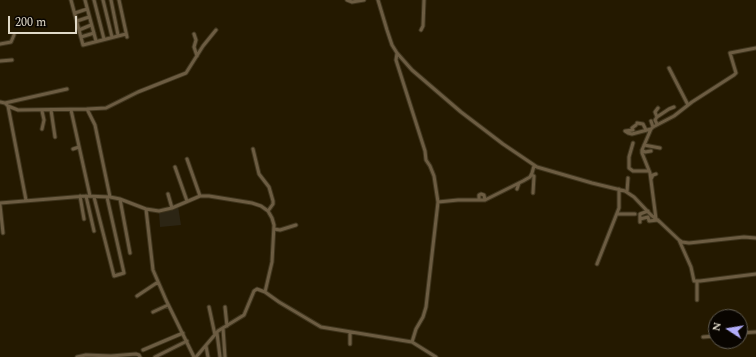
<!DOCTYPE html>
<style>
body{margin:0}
#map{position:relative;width:756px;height:357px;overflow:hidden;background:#241900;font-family:Spectral,serif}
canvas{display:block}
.north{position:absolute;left:708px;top:309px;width:40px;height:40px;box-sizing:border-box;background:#090500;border:1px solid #5f5a50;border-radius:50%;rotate:282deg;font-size:11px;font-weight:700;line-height:16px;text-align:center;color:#e0d9c8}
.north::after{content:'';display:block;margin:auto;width:14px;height:18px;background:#b2adf9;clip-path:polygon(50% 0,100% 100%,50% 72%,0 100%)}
.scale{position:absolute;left:8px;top:16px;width:69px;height:18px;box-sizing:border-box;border:2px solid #e0d9c8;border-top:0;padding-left:5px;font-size:12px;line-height:14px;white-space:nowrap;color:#e0d9c8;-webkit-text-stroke:3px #090500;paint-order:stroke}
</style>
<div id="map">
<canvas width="756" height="357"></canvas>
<div class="north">N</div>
<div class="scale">200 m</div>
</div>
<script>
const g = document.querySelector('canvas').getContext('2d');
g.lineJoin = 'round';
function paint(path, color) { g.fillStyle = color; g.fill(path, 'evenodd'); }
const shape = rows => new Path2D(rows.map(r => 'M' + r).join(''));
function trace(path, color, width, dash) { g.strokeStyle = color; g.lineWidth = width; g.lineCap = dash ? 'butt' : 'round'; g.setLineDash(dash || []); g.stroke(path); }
paint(shape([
 [178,206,181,225,160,227,159,212]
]), '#2c2514');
const minor = shape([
 [71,0,83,45,126,34],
 [85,0,96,41],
 [94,0,104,39],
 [103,0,112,37],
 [111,0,118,35],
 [119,0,127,37],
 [347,0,352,2,364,0],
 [378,0,387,30,392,45,397,53,412,70,461,112,503,144,537,167,592,183,625,191,634,197,651,215,660,222,679,240,682,242,689,243,744,237,756,238],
 [75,13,87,9],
 [77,21,89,17],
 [79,30,91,25],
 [421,30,423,26,424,0],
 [194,34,196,40,194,47,197,56],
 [81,37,94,33],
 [0,44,11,42,14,35],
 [397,53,396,60,425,151,426,160,430,166,434,176,438,202],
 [0,61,12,60],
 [669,68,688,105],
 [0,102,5,103,8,106,18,110,87,109],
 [5,103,67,89],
 [8,106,26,200],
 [51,110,55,137],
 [71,110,90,196],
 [657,117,655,112,658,108],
 [651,121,653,127],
 [637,123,643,124,646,130],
 [657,124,655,120,657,117,669,109,674,107],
 [632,128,636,125],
 [42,129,44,120,42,111],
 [633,130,625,131,628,133,632,134,651,129],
 [633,143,629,157,629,168,633,171,649,171],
 [644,145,660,148],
 [73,149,79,147],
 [253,149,259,174,269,187,273,201,273,204,268,211],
 [642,150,645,152,651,151],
 [187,159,200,196],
 [175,167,187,201],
 [532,175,534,176,533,193],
 [651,179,653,175,656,174],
 [517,189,519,183],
 [627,192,628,178],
 [168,194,172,208],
 [80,196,84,219],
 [86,196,94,231],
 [94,197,114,276,124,273,107,197],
 [110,197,95,125,87,109,106,108,138,92,186,73,203,46,216,30],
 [120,199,130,253],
 [479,200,479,195,481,194,484,195,485,200],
 [0,203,86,196,110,197,120,199,146,209,159,211,172,208,200,196,209,196,252,203,261,206,268,211,272,218,274,225,272,262,265,292,279,302,321,327,412,342,436,357],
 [0,205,3,233],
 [146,209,153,270,166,300,194,357],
 [617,214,635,214],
 [640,219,648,217,649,221,658,220],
 [656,219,650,173,642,153,642,150,651,129,653,127,674,116,692,102,734,75,736,73,730,53,756,48],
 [640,222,640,214,648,211],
 [274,229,280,230,296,225],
 [679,240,691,267,694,281,700,281,756,274],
 [597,264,619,208,619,189],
 [697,281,697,300],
 [137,296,158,282],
 [209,307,215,335],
 [225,307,227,326],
 [153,312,168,305],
 [223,328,225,357],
 [217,333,220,357],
 [350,333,350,344],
 [740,333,756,332],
 [703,337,716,336],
 [412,342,416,329,423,317,426,307,438,202,458,200,485,200,523,181,530,177,532,173,534,166],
 [206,346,208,357],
 [143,350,183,333],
 [77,357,86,355,111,356,136,354,139,355,140,357],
 [155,357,187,341],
 [196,357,218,331,244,315,254,291,257,289,265,292]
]);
trace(minor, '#3e341c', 5);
trace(minor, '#6c5c42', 3);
</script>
